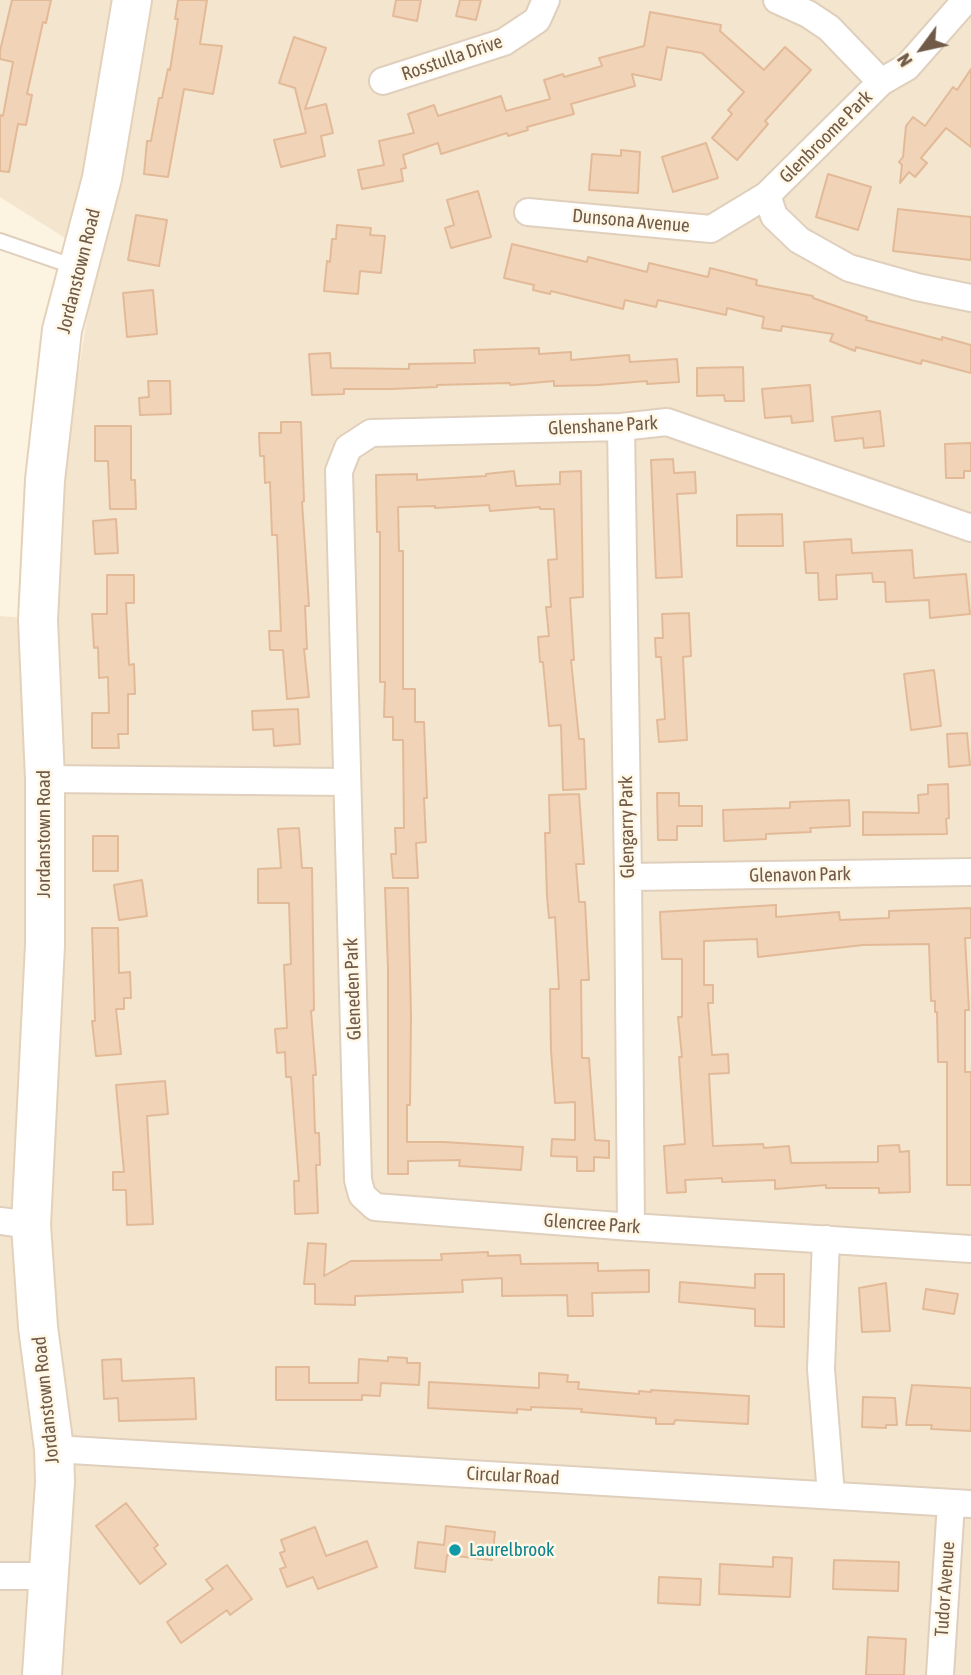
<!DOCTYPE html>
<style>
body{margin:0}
#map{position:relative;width:971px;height:1675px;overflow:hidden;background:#fcf3e0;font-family:"Asap Condensed",sans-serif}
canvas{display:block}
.north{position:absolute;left:887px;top:14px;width:70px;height:70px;-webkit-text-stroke:5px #fff7e5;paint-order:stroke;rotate:237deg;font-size:19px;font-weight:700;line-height:28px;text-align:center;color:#715a48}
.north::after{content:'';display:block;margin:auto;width:24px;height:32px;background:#715a48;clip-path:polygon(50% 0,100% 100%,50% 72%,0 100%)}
</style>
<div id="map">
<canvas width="971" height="1675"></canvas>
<div class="north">N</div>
</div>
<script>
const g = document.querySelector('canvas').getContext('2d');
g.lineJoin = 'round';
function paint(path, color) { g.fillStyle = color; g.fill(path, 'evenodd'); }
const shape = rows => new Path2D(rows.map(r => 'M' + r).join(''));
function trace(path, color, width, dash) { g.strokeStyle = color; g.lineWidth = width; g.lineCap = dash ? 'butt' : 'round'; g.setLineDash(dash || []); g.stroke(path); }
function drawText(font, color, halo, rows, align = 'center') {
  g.font = font + ' "Asap Condensed",sans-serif'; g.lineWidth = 5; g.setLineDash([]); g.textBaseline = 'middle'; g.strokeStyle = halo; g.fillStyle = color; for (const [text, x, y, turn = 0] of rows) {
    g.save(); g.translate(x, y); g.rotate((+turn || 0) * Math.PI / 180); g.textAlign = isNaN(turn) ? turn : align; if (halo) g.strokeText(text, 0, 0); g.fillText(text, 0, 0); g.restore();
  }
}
paint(shape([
 [0,0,971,0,971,1675,0,1675,0,616,38,619,97,258,0,197]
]), '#f3e5ce');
const building = shape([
 [12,0,51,0,46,23,43,22,27,94,32,95,26,125,18,124,9,172,0,171,0,115,3,116,13,62,0,59,0,51,12,0],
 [178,0,207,0,200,44,222,46,213,94,184,89,168,177,144,174,147,141,151,141,159,98,162,98,168,69,170,70,178,19,175,19,178,0],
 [396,0,421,0,417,21,393,16,396,0],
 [460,0,481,0,476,20,456,16,460,0],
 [650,12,721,25,720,31,764,70,785,47,811,70,765,121,768,124,737,160,712,138,732,114,728,110,744,92,702,53,667,47,661,80,632,74,635,86,571,104,574,114,527,127,528,130,508,136,507,133,441,154,438,143,403,155,406,168,401,169,403,181,362,189,358,170,384,165,379,141,414,133,408,114,434,105,438,116,501,96,506,111,550,99,544,80,563,74,564,77,602,66,599,58,644,46,650,12],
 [294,37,326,48,305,109,326,104,333,133,321,136,325,156,281,167,274,140,306,133,295,88,279,83,294,37],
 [971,69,971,147,946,128,921,158,927,163,915,177,909,172,900,183,902,165,899,162,903,157,906,126,913,117,925,126,953,87,957,90,971,69],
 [706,143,718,178,673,192,662,157,706,143],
 [621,150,640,152,638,193,589,190,592,154,621,156,621,150],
 [828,174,871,187,858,230,816,217,828,174],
 [478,191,491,237,451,248,445,228,454,225,447,200,478,191],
 [898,209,971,217,971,260,893,251,898,209],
 [136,215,167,220,159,266,128,260,136,215],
 [337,225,371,228,370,235,385,236,381,273,360,271,358,294,324,291,327,261,330,262,332,239,336,239,337,225],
 [512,244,587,262,588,257,647,272,649,263,708,277,710,268,757,280,756,285,813,296,813,298,867,317,866,320,942,340,942,337,971,345,971,373,922,360,921,364,856,347,855,351,830,341,833,334,782,326,781,331,762,328,764,317,727,308,726,315,658,300,656,307,625,300,623,309,551,291,550,294,533,290,534,285,504,278,512,244],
 [153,290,157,334,127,337,123,293,153,290],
 [539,348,539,354,571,352,571,360,629,355,630,362,677,359,679,382,647,384,647,381,598,385,554,386,554,381,510,385,510,383,437,385,437,387,391,389,344,389,344,394,312,395,309,354,330,353,331,368,409,369,409,364,475,363,474,350,539,348],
 [743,367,744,401,725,401,724,395,697,396,697,368,743,367],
 [148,381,170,381,171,414,140,415,139,398,149,397,148,381],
 [810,385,813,421,792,423,791,416,765,418,762,389,810,385],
 [880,411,884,446,864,448,863,438,835,441,832,417,880,411],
 [281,422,301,422,304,501,302,502,309,606,305,606,307,649,304,649,309,697,287,699,283,650,270,650,269,631,281,631,277,535,272,535,270,482,265,483,264,456,260,456,259,433,281,433,281,422],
 [95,426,131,426,131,480,135,480,136,509,110,509,108,461,95,461,95,426],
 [971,443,971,471,964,471,964,478,946,478,945,444,971,443],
 [673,459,674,473,695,472,696,493,677,494,682,577,656,578,651,460,673,459],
 [514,471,516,486,560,484,560,472,581,471,583,597,570,598,574,660,571,660,579,739,584,739,586,789,563,790,561,725,549,726,543,662,540,662,538,637,549,636,546,607,551,607,548,560,557,559,554,509,540,509,540,507,490,511,489,505,435,508,435,506,398,507,399,551,403,551,403,689,415,689,415,722,424,722,427,798,424,798,426,842,416,843,418,878,393,878,391,854,396,854,395,828,404,828,403,740,393,740,393,717,384,717,385,682,380,682,380,532,377,532,376,475,417,474,417,480,486,476,486,474,514,471],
 [782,514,783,546,737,546,737,515,782,514],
 [116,519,118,553,95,554,93,521,116,519],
 [851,539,852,553,912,550,914,578,966,574,970,614,930,618,929,600,886,602,885,582,873,582,872,573,836,575,837,599,819,600,818,573,806,573,804,542,851,539],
 [107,575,134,575,134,603,126,603,129,665,134,664,135,694,128,694,128,734,118,734,119,748,92,748,92,713,109,713,108,677,99,678,98,647,94,648,92,614,107,614,107,575],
 [689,613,691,656,683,657,687,740,659,742,657,720,665,719,661,657,656,657,655,638,663,638,662,614,689,613],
 [934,670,941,726,911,730,904,674,934,670],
 [298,709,300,744,274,746,273,729,253,730,252,711,298,709],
 [967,733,970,765,949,767,947,734,967,733],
 [948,784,949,818,946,819,947,834,863,835,863,812,919,813,918,795,928,794,928,785,948,784],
 [657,793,679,793,679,806,702,806,702,826,677,826,677,840,658,840,657,793],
 [579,794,584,864,576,864,579,902,585,902,589,980,581,980,582,1058,589,1058,595,1140,609,1141,609,1158,594,1157,594,1171,577,1171,577,1157,551,1156,552,1139,575,1140,575,1102,555,1103,551,1051,550,989,559,989,555,917,549,918,547,896,545,833,550,833,549,795,579,794],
 [849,800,850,826,810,828,811,832,766,834,766,839,724,841,723,810,790,808,790,802,849,800],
 [299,828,302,868,312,868,314,1010,311,1011,316,1075,313,1075,315,1133,319,1133,320,1165,316,1165,318,1213,295,1214,294,1181,299,1181,291,1077,286,1077,285,1052,277,1053,275,1029,287,1028,284,965,291,964,289,903,258,903,258,869,281,868,278,829,299,828],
 [93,836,118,836,118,871,93,871,93,836],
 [142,880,147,916,119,920,114,885,142,880],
 [385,888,408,888,411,1016,410,1105,407,1105,407,1142,444,1142,523,1147,521,1170,459,1166,460,1160,408,1161,408,1174,388,1174,388,968,385,888],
 [776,905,776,917,839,912,840,920,889,918,889,911,971,908,971,938,965,938,969,1010,965,1010,965,1072,971,1072,971,1185,947,1185,947,1062,938,1062,937,1012,935,1012,935,1001,931,1001,929,944,863,945,758,957,757,939,704,941,704,985,713,985,713,1003,708,1003,712,1055,728,1054,729,1073,709,1074,713,1146,763,1144,764,1148,789,1146,791,1163,878,1162,878,1146,899,1145,900,1152,909,1151,910,1192,879,1193,879,1188,826,1188,826,1185,775,1189,775,1180,722,1182,722,1178,685,1180,686,1192,667,1193,664,1146,685,1144,679,1057,682,1057,678,1017,682,1017,682,959,662,959,660,912,776,905],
 [92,928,118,928,119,973,130,972,131,998,124,998,124,1009,116,1009,121,1054,96,1056,92,1021,95,1021,92,928],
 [165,1081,168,1114,147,1116,153,1224,127,1225,126,1190,113,1190,113,1172,124,1172,116,1085,165,1081],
 [308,1243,326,1244,324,1276,351,1261,442,1260,441,1254,488,1252,488,1256,520,1255,521,1264,598,1263,598,1271,649,1270,649,1292,592,1293,593,1316,568,1316,567,1295,502,1296,502,1278,462,1280,463,1292,355,1296,355,1305,315,1304,315,1284,304,1284,308,1243],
 [755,1274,784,1274,784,1327,755,1326,755,1309,679,1302,680,1282,755,1288,755,1274],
 [886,1283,890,1331,862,1332,859,1288,886,1283],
 [926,1289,958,1294,954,1314,923,1309,926,1289],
 [388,1357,407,1358,407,1363,420,1363,419,1385,381,1383,380,1396,362,1395,362,1400,276,1400,276,1367,309,1367,309,1383,358,1383,359,1359,388,1361,388,1357],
 [121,1359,122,1381,194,1378,196,1419,119,1421,118,1398,104,1399,102,1360,121,1359],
 [539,1373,568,1375,567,1382,579,1382,578,1389,639,1394,639,1391,651,1392,651,1390,749,1396,748,1424,675,1420,674,1424,656,1424,656,1418,581,1412,582,1409,531,1407,531,1410,517,1409,517,1413,428,1408,429,1382,539,1388,539,1373],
 [912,1385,971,1388,971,1431,931,1429,932,1425,906,1425,912,1385],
 [863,1397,895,1398,897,1425,886,1425,886,1428,862,1427,863,1397],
 [126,1503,158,1545,154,1548,166,1564,140,1584,96,1526,126,1503],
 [446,1526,495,1532,492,1560,447,1555,445,1572,415,1568,418,1542,444,1545,446,1526],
 [315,1527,326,1556,367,1541,377,1567,318,1589,313,1577,287,1587,280,1569,286,1567,280,1553,285,1551,281,1540,315,1527],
 [773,1557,792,1558,790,1597,719,1594,720,1564,773,1567,773,1557],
 [834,1560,899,1562,898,1591,833,1589,834,1560],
 [227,1565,252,1599,230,1615,227,1610,181,1643,167,1622,213,1589,206,1580,227,1565],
 [659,1577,701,1579,700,1605,658,1603,659,1577],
 [868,1637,906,1639,904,1675,866,1675,868,1637]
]);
paint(building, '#f1d3b8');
trace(building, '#e3ba98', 2);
const lane = shape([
 [0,241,78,268]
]);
const street = shape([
 [777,0,808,14,829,28,881,82],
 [966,0,907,67,881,82,767,195,774,216,799,240,849,268,917,287,971,298],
 [383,81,504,42,537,20,546,0],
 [528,212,711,229,767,195],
 [621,427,628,877,631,1227],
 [971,528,667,422,621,427,371,433,348,448,339,471,358,1180,362,1195,375,1207,631,1227,971,1249],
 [45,779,347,782],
 [628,877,971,872],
 [0,1221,31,1225],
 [826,1239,821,1369,831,1495],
 [54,1449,971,1504],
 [0,1576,49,1576],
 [940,1675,951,1503]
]);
const secondary = shape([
 [42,1675,55,1482,54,1449,38,1327,31,1225,45,945,45,779,38,620,45,480,62,330,102,178,132,0]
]);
trace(lane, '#dfcfbc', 18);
trace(street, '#dfcfbc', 30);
trace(secondary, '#e4d1ba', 42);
trace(lane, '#fff', 14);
trace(street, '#fff', 26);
trace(secondary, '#fff', 38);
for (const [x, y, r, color] of [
 [455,1550,7,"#0f9aa8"]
]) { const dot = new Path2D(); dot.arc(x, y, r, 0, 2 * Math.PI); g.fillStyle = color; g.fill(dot); trace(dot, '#fff7e5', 2.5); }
drawText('19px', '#715a48', '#fff7e5', [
 ["Rosstulla Drive",452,58,-19],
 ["Glenbroome Park",826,137,-45],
 ["Dunsona Avenue",631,221,5],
 ["Jordanstown Road",79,271,-76],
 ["Glenshane Park",603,426,-3],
 ["Glengarry Park",627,827,-91],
 ["Jordanstown Road",44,834,-90],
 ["Glenavon Park",800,875,-1],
 ["Gleneden Park",353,989,-92],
 ["Glencree Park",592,1224,4],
 ["Jordanstown Road",46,1400,-96],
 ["Circular Road",513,1476,3],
 ["Tudor Avenue",945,1589,-86]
]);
drawText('19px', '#0d838f', '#fff7e5', [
 ["Laurelbrook",469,1550]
], 'left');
</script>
